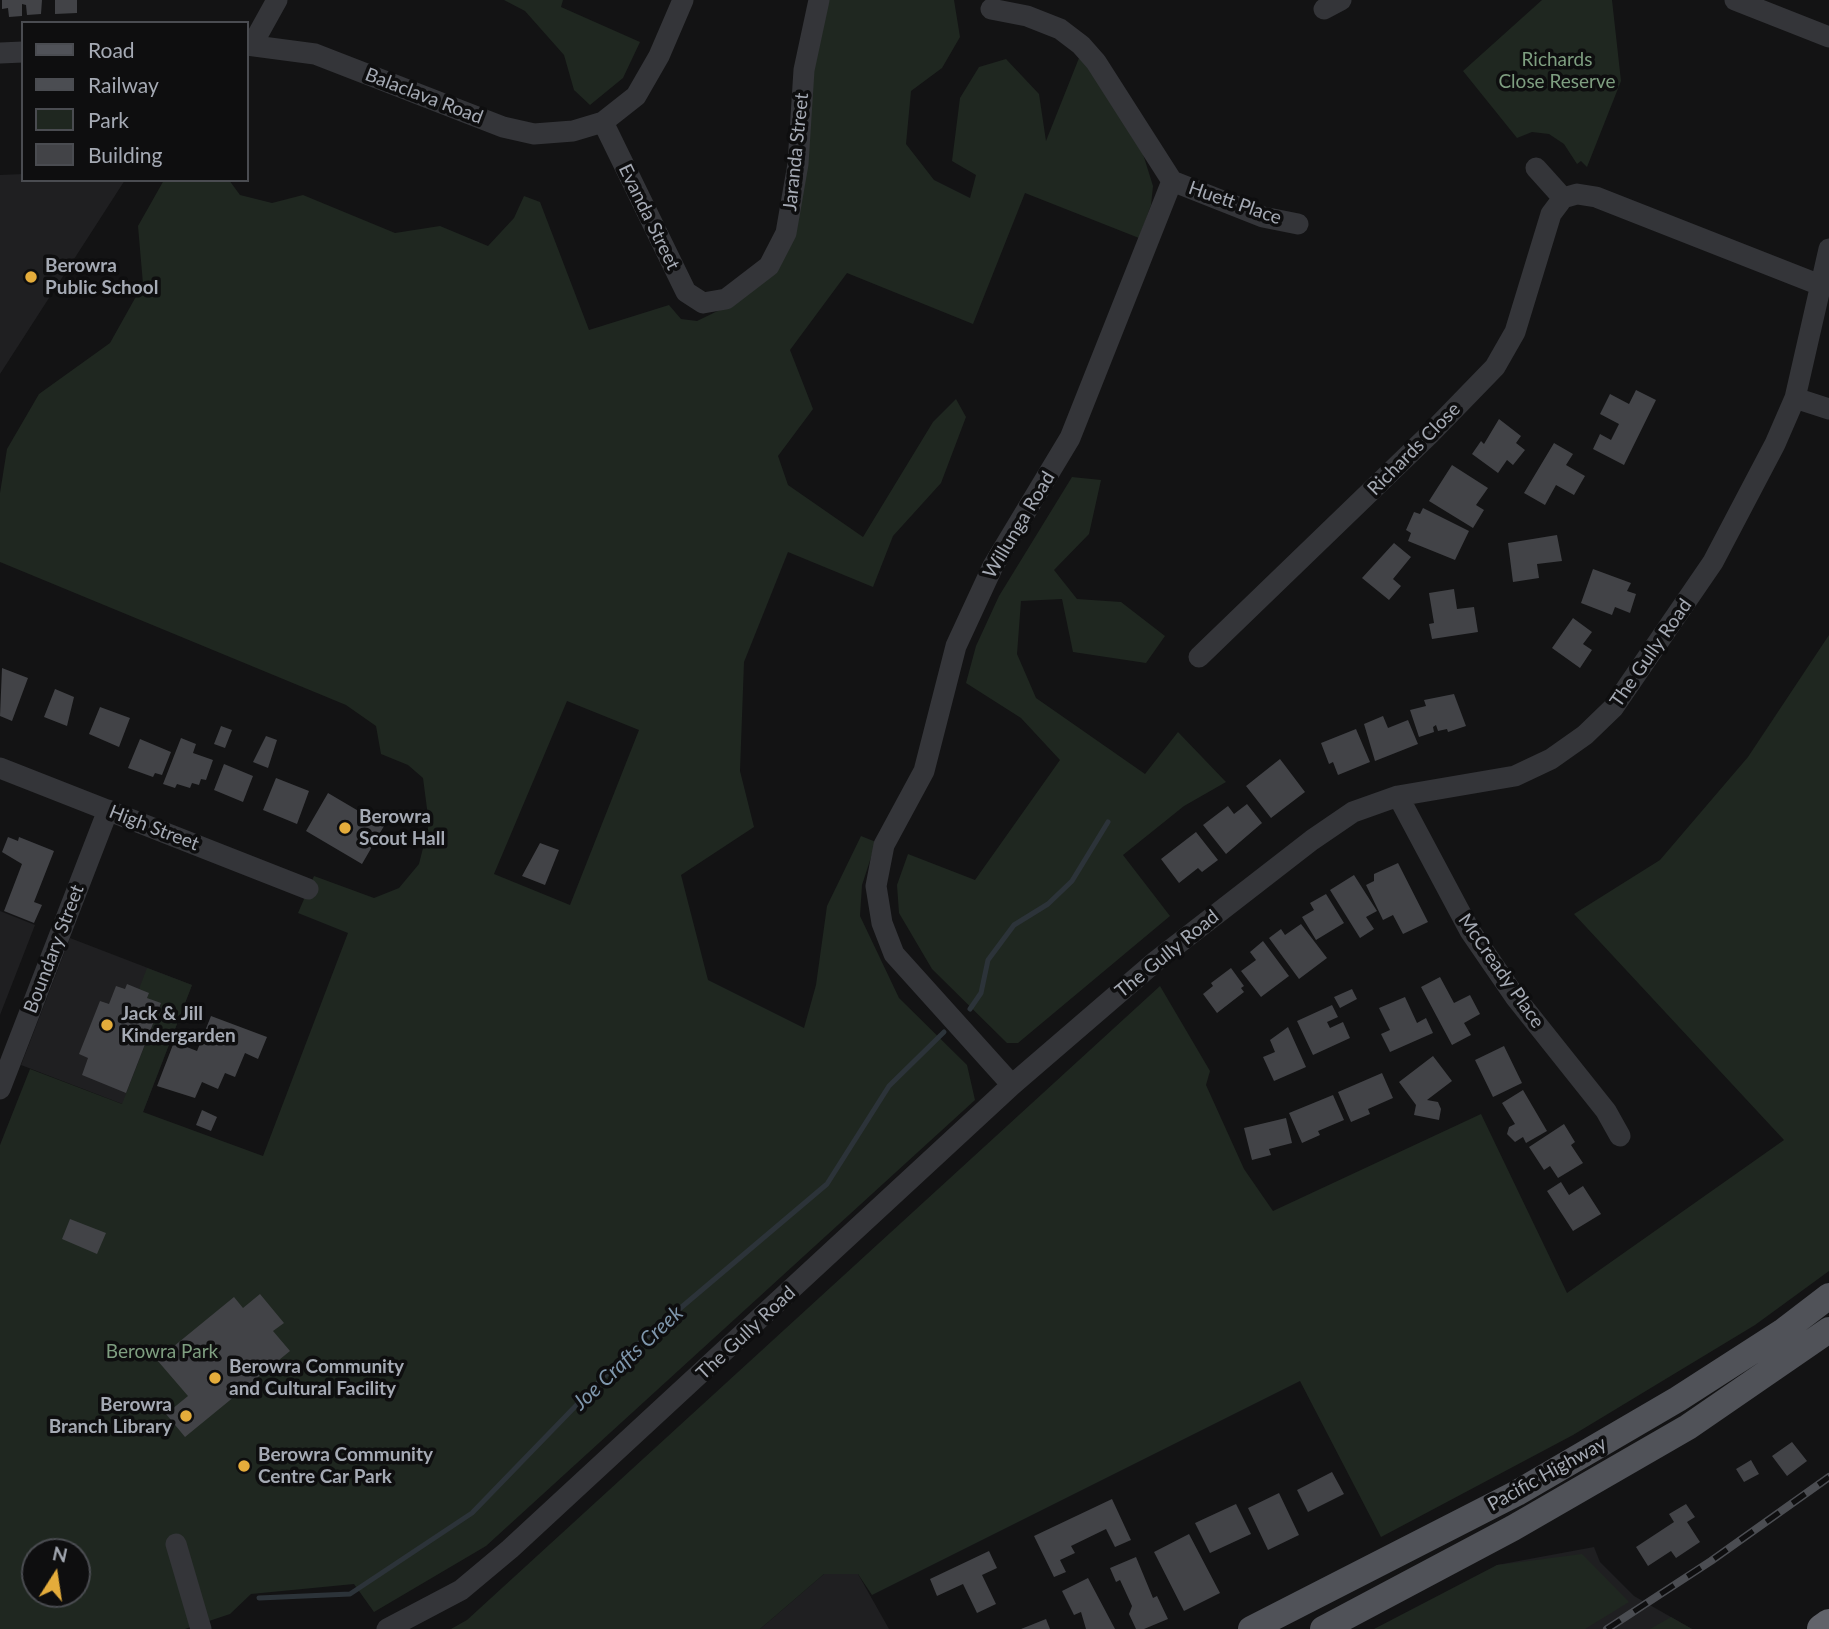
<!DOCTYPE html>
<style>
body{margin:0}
#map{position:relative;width:1829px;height:1629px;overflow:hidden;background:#131314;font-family:Lato,sans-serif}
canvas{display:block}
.legend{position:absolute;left:21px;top:21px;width:228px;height:161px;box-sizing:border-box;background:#0e0e0f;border:2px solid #4a4c51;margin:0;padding:9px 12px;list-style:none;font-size:21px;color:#a5aab4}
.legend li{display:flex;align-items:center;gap:14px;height:35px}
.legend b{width:35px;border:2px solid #4a4c51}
.north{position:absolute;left:21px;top:1538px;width:70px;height:70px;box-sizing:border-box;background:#0e0e0f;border:2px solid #4a4c51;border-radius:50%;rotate:12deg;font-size:19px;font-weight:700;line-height:28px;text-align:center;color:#a5aab4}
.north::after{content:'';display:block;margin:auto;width:24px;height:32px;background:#e4ac3b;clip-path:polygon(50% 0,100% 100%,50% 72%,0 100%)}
</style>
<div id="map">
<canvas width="1829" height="1629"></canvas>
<ul class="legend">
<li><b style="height:9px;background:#505258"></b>Road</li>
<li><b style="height:9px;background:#4b4d52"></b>Railway</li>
<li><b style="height:19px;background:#1f2720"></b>Park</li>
<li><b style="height:19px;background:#424347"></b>Building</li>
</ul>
<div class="north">N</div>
</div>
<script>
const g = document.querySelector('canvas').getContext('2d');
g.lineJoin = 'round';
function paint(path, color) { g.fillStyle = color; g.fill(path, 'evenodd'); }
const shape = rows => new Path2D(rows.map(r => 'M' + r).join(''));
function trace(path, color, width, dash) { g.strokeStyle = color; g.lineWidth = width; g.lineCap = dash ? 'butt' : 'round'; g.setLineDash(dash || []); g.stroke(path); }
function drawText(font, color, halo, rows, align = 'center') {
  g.font = font + ' Lato,sans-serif'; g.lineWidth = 7; g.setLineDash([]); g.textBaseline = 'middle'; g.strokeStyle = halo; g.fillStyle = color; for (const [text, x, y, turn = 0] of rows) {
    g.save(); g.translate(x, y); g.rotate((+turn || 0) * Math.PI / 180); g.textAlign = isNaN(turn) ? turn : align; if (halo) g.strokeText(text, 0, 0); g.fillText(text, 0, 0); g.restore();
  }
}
paint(shape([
 [23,174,23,180,125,180,0,374,0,175],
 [0,911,35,925,0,1015],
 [70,938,192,985,143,1112,21,1065],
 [1594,1547,1600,1562,1634,1596,1692,1629,1395,1629,1497,1565],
 [824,1574,858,1574,889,1629,760,1629]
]), '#1f1f21');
paint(shape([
 [504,0,563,0,561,7,640,42,623,78,590,105,574,90,564,55,525,11],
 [826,0,954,0,960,37,942,68,911,91,906,144,934,180,970,198,976,175,952,161,960,98,979,67,1006,59,1039,94,1046,141,1079,58,1090,69,1143,154,1153,186,1151,205,1139,238,1025,193,973,324,847,273,790,350,813,409,778,456,788,485,863,537,933,422,956,399,966,417,941,483,893,536,873,587,788,552,744,662,740,771,754,827,681,875,708,980,804,1028,816,985,827,906,861,836,876,842,862,885,860,916,899,998,967,1065,975,1100,486,1546,374,1612,354,1584,251,1594,230,1614,185,1629,0,1629,0,1145,30,1069,122,1104,161,1004,147,998,148,993,139,989,147,968,192,985,143,1112,263,1156,348,933,298,913,314,876,374,898,399,888,419,864,429,824,423,778,408,765,381,754,376,726,346,705,0,562,0,493,7,449,39,394,110,343,143,284,138,226,164,180,229,180,240,195,272,203,303,195,395,233,440,226,488,246,514,218,524,196,540,202,589,330,669,305,681,319,697,321,732,304,775,270],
 [567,701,639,730,570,905,494,874],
 [35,1552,77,1552,77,1594,35,1594],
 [1542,0,1612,0,1621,81,1587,167,1581,161,1577,164,1564,144,1549,134,1532,132,1517,138,1463,71],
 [1072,477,1101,480,1089,534,1054,570,1077,599,1121,602,1165,636,1146,663,1073,652,1062,599,1021,601,1017,654,1036,698,1145,774,1178,732,1226,782,1184,806,1123,855,1170,916,1018,1043,1007,1043,932,969,899,913,897,885,908,854,975,880,1060,760,1021,718,966,683,976,646,999,596],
 [1829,635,1829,1271,1755,1325,1573,1435,1381,1537,1300,1381,872,1595,858,1574,824,1574,760,1629,451,1629,467,1620,1160,986,1210,1071,1206,1085,1244,1169,1273,1211,1481,1114,1567,1293,1784,1140,1574,914,1660,860,1748,757],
 [1582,1554,1629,1602,1585,1629,1374,1629,1497,1565],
 [1671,1617,1692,1629,1650,1629]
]), '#1f2720');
trace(shape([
 [970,1009,981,993,988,960,1014,925,1048,904,1072,881,1108,822],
 [259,1598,350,1594,472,1513,625,1355,827,1184,889,1086,944,1032]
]), '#2c3339', 5);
paint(shape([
 [2,0,42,0,41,14,27,15,26,5,22,4,22,16,9,17,8,8,2,9],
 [55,0,77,0,77,13,55,14],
 [1636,390,1656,400,1624,465,1593,449,1600,434,1611,440,1619,424,1600,414,1610,394,1629,404],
 [1499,419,1521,436,1516,443,1525,450,1513,465,1507,460,1498,473,1472,454,1481,441,1484,444],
 [1554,443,1573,454,1566,465,1585,476,1574,495,1556,485,1545,505,1524,493],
 [1452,465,1488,488,1476,505,1484,510,1473,528,1429,501],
 [1423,508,1469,531,1455,560,1408,541,1411,533,1406,530,1414,512,1420,514],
 [1557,535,1562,561,1537,564,1539,578,1513,582,1508,543],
 [1394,543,1411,557,1393,579,1401,586,1389,600,1362,578],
 [1593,569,1631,583,1627,591,1636,594,1630,613,1615,607,1612,615,1581,603],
 [1454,589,1457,609,1474,607,1478,632,1432,639,1429,624,1434,623,1429,593],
 [1573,618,1592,632,1583,644,1592,650,1580,668,1552,648],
 [2,668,28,678,12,721,0,716],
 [55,689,74,697,67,726,44,717],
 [1454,694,1466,726,1448,732,1447,729,1438,731,1436,725,1433,727,1434,732,1419,737,1410,710,1426,706,1424,700],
 [100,707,130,718,119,747,89,734],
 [1383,716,1388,728,1408,720,1418,744,1375,761,1364,724],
 [221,726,232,730,225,748,214,744],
 [1356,729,1370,762,1338,775,1333,762,1329,764,1321,743],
 [266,736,277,740,268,768,253,762],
 [181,738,196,744,193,753,213,760,206,780,201,779,199,785,192,783,190,788,177,784,175,788,163,784],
 [140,739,171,752,162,775,155,773,153,777,128,768],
 [1280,759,1305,792,1271,818,1246,786],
 [224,764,253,776,243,802,214,790],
 [276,778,309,791,297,824,263,810],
 [328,793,384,826,362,864,306,831],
 [1247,804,1262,823,1226,854,1203,825,1228,806,1234,814],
 [1196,832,1218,860,1202,872,1198,868,1179,883,1161,859],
 [8,837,18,841,19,837,54,851,34,902,42,905,34,923,4,911,22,864,2,852],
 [540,843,559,850,545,885,522,876],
 [1398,863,1428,922,1403,934,1393,915,1383,920,1366,885,1374,881,1374,874],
 [1354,875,1377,911,1366,917,1374,929,1360,938,1330,890],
 [1326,894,1344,923,1316,940,1302,917,1314,910,1310,903],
 [1301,924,1327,958,1299,979,1269,938,1281,929,1285,935],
 [1263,941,1289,976,1261,997,1241,971,1256,960,1250,952],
 [1231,968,1244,986,1241,988,1244,992,1217,1013,1203,994,1213,986,1211,983],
 [1440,977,1454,1003,1470,995,1480,1014,1464,1023,1471,1035,1452,1045,1421,987],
 [127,984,149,993,147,998,161,1003,126,1093,82,1075,88,1058,79,1054,100,1001,109,1004,116,986,125,989],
 [1352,989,1357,999,1340,1008,1334,997],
 [1405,997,1417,1023,1426,1018,1433,1033,1390,1052,1381,1034,1390,1030,1379,1008],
 [1332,1005,1338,1017,1327,1022,1330,1028,1343,1022,1350,1038,1313,1055,1297,1021],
 [211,1016,267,1037,258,1059,245,1053,235,1077,225,1073,218,1089,202,1082,195,1098,157,1086,174,1042,197,1051],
 [1288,1027,1306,1067,1274,1081,1263,1057,1275,1052,1270,1040],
 [1504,1046,1522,1083,1493,1097,1475,1060],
 [1433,1056,1452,1081,1427,1100,1438,1102,1441,1109,1439,1120,1414,1115,1416,1105,1399,1082],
 [1382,1073,1393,1098,1368,1109,1370,1114,1351,1122,1338,1092],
 [1523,1090,1547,1131,1526,1143,1523,1137,1515,1142,1507,1134,1509,1127,1515,1124,1502,1103],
 [1333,1095,1344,1120,1318,1131,1320,1135,1302,1143,1289,1113],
 [202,1110,217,1117,211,1131,196,1125],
 [1286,1118,1292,1143,1269,1149,1271,1155,1252,1160,1244,1128],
 [1564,1124,1575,1142,1571,1145,1583,1163,1558,1178,1550,1166,1544,1170,1529,1147],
 [1561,1182,1569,1195,1583,1186,1601,1214,1573,1231,1547,1191],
 [70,1219,106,1233,97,1254,62,1239],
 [260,1294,284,1323,273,1331,290,1351,185,1437,166,1414,188,1396,157,1360,234,1297,243,1308],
 [1792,1442,1807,1461,1787,1476,1772,1456],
 [1751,1460,1759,1474,1744,1482,1736,1469],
 [1332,1472,1344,1494,1308,1512,1297,1490],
 [1279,1493,1299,1535,1268,1550,1248,1508],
 [1112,1499,1131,1540,1115,1547,1106,1529,1071,1546,1075,1553,1060,1560,1066,1572,1054,1577,1034,1536],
 [1236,1504,1251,1534,1210,1553,1195,1523],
 [1686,1504,1695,1517,1687,1522,1700,1542,1676,1558,1671,1551,1648,1566,1636,1547,1674,1522,1669,1514],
 [1189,1534,1220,1593,1184,1611,1154,1552],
 [989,1551,997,1568,982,1575,996,1604,977,1613,963,1584,937,1596,930,1579],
 [1136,1557,1153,1598,1157,1596,1168,1619,1144,1629,1136,1629,1129,1614,1132,1606,1120,1580,1116,1582,1110,1568],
 [1088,1578,1115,1629,1086,1629,1081,1612,1074,1615,1062,1591],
 [1046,1619,1050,1629,1021,1629]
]), '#424347');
trace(shape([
 [1735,0,1829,37],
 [991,9,1027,16,1060,29,1081,45,1096,62,1172,181,1070,438,993,566,956,646,924,771,884,845,876,886,882,923,894,954,1012,1085],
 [1324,9,1341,0],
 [247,45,315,54,503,127,534,134,573,131,603,122,636,96,659,56,683,0],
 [252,45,277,0],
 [0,53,23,52],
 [603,122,686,292,703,303,726,299,769,266,786,233,798,164,804,70,819,0],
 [1536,168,1563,198],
 [1172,181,1263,217,1298,224],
 [1795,398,1829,409],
 [1199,657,1430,434,1495,367,1515,332,1551,214,1563,198,1577,194,1596,197,1820,285],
 [0,768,308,889],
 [1398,796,1470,931,1516,998,1606,1111,1620,1136],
 [0,1089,108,810],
 [176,1544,201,1629],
 [387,1629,461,1590,510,1549,1012,1085,1156,961,1312,840,1353,812,1398,796,1515,776,1551,759,1585,735,1613,708,1713,562,1775,444,1795,398,1829,249]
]), '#343539', 21);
trace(shape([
 [1251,1629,1517,1493,1678,1399,1782,1332,1829,1296],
 [1323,1629,1513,1528,1688,1427,1829,1330]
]), '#505258', 26);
trace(shape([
 [1822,1629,1829,1624]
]), '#61636a', 30);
const rail = shape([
 [1607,1629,1711,1561,1829,1477]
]);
trace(rail, '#4b4d52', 8);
trace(rail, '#0e0e0f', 5, [16]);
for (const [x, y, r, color] of [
 [31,277,7,"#e4ac3b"],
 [345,828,7,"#e4ac3b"],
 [107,1025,7,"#e4ac3b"],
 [215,1378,7,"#e4ac3b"],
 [186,1416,7,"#e4ac3b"],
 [244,1466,7,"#e4ac3b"]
]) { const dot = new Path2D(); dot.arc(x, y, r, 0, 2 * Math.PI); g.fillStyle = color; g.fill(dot); trace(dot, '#0e0e0f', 2.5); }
drawText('19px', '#7e9e80', '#0e0e0f', [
 ["Richards",1557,60],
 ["Close Reserve",1557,82],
 ["Berowra Park",162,1352]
]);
drawText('19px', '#a5aab4', '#0e0e0f', [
 ["Balaclava Road",424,96,21],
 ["Jaranda Street",796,152,-84],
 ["Huett Place",1235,203,19],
 ["Evanda Street",649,217,64],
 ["Richards Close",1414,449,-45],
 ["Willunga Road",1019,525,-59],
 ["The Gully Road",1651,653,-55],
 ["High Street",154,828,21],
 ["Boundary Street",54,949,-69],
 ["The Gully Road",1167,954,-39],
 ["McCready Place",1501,971,55],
 ["The Gully Road",746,1333,-43],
 ["Pacific Highway",1547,1474,-29]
]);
drawText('bold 19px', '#a5aab4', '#0e0e0f', [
 ["Berowra",45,266],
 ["Public School",45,288],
 ["Berowra",359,817],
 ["Scout Hall",359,839],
 ["Jack & Jill",121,1014],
 ["Kindergarden",121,1036],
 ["Berowra Community",229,1367],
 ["and Cultural Facility",229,1389],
 ["Berowra",172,1405,"right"],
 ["Branch Library",172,1427,"right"],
 ["Berowra Community",258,1455],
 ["Centre Car Park",258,1477]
], 'left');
drawText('italic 21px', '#7f97ad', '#0e0e0f', [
 ["Joe Crafts Creek",628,1358,-43]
]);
</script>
